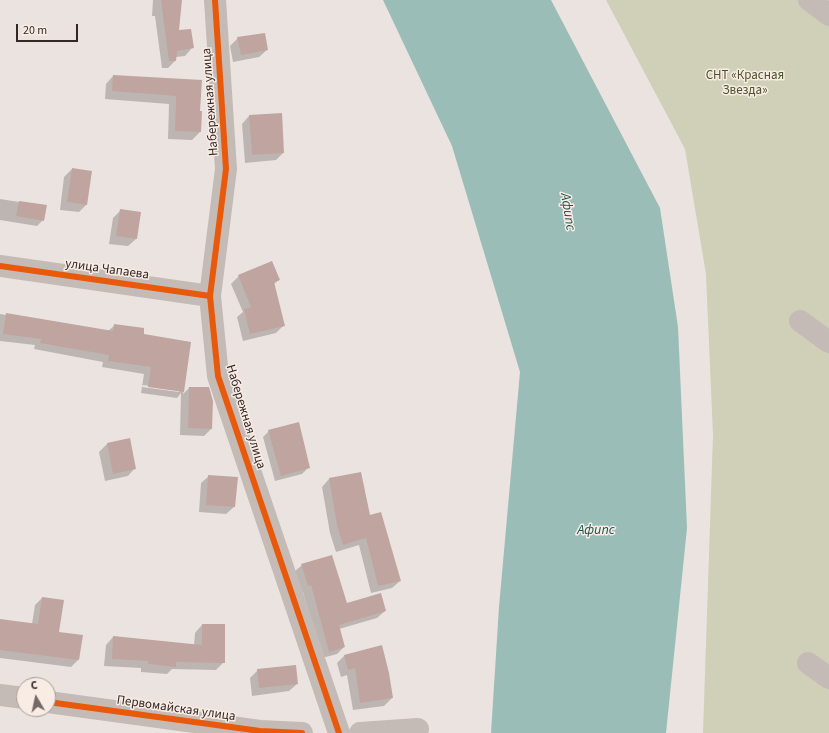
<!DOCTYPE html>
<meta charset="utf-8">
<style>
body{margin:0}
#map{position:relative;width:829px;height:733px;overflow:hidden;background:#ebe3df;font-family:"Source Sans 3",sans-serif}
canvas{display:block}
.north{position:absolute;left:16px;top:677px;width:40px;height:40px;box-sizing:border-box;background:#f9ece5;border:1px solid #aa9e99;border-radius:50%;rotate:351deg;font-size:11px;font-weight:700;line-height:16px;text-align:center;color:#342826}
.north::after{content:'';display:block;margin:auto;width:14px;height:18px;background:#746967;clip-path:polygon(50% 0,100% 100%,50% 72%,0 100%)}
.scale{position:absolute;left:16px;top:24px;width:62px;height:18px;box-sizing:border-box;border:2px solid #342826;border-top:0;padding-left:5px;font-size:12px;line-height:14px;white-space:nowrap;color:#342826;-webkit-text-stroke:3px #f9ece5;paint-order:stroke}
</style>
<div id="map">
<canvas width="829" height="733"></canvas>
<div class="north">С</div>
<div class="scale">20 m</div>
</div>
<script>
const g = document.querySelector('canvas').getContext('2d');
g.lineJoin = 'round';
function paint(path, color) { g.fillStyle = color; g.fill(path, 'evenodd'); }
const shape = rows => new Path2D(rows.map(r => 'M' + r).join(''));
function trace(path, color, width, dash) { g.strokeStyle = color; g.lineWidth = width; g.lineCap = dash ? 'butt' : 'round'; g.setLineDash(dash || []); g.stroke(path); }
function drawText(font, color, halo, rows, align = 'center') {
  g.font = font + ' "Source Sans 3",sans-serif'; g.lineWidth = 3; g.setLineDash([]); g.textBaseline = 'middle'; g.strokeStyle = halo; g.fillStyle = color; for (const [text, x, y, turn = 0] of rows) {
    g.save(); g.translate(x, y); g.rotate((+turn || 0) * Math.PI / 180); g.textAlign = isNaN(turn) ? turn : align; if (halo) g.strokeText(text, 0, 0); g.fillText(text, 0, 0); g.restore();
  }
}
paint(shape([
 [606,0,829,0,829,733,703,733,713,435,706,274,685,149]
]), '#d0cfb8');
paint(shape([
 [383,0,551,0,660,208,678,327,687,528,666,733,491,733,499,607,520,372,452,146]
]), '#9abdb8');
paint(shape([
 [153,0,181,0,178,31,192,48,185,56,176,57,176,60,168,68,162,68,155,16,152,16],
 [238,38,267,50,259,57,233,62,230,46],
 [113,76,201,81,199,112,200,132,192,140,168,139,169,104,105,99,106,84],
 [249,116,283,153,276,160,245,163,242,124],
 [72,169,86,205,79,212,60,210,64,177],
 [0,199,45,206,43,220,37,226,0,220],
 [121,210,136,239,128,246,109,244,113,218],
 [239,276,279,280,274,284,284,325,276,333,243,341,237,317,243,312,231,284],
 [0,314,108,331,115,325,142,335,190,343,183,394,189,388,211,429,204,436,180,435,181,393,177,398,141,393,144,374,102,367,103,362,34,349,35,345,0,341],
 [143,385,179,390,179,392,142,387],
 [269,431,308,468,302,474,275,481,263,437],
 [129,439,135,468,128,476,105,481,99,452,107,444],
 [209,476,234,507,226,514,199,512,201,483],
 [329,479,369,516,400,581,392,588,371,593,359,545,336,552,330,533,322,487],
 [302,565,346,604,385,611,377,618,339,629,344,647,337,654,322,658,303,592,301,592,294,572],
 [42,598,58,633,78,660,71,667,0,658,0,620,32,624,35,605],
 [202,625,224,662,216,670,172,669,167,674,141,672,141,668,104,666,106,645,113,637,194,645,195,633],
 [345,655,392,698,384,706,353,710,347,675,341,677,337,663],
 [258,670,297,684,289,691,252,696,250,678]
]), '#0003');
paint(shape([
 [161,0,182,0,179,30,191,29,194,48,177,51,176,61,169,61],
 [265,33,268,50,241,55,237,37],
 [113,75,202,80,200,111,202,111,201,132,175,131,176,96,112,91],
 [282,113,284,153,252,155,249,115],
 [72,168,92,171,87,205,67,202],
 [19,201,47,205,44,221,16,216],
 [120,209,141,212,137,239,116,236],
 [272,261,280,280,274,282,285,326,250,334,244,309,251,307,238,275],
 [6,313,113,331,114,324,144,328,144,334,191,342,184,392,148,387,151,367,108,361,109,355,40,343,41,339,3,334],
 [189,387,209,387,213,401,212,429,188,428],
 [299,422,310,468,281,476,268,430],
 [130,438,136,469,113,474,107,443],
 [361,472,370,515,381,512,401,581,378,586,366,538,343,545,337,525,329,478],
 [208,475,238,477,235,507,206,505],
 [332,555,347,603,381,593,386,611,339,625,345,647,329,652,311,585,308,586,301,564],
 [42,597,64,600,59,632,83,635,79,660,0,650,0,619,38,624],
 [202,624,225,624,225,663,176,662,176,667,148,664,148,661,112,659,113,636,202,645],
 [382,645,389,673,393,698,360,703,355,668,348,670,344,655],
 [296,665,298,684,259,688,257,669]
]), '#bfa4a0');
trace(shape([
 [215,0,226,169,210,296,218,376,339,733],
 [809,0,829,15],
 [0,266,210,296],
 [800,321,829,342],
 [808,663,829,678],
 [0,695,24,698],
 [48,702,260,731,302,733],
 [360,733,418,729]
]), '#c4bbb7', 22);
trace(shape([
 [215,0,226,169,210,296,218,376,339,733],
 [0,266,210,296],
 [48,702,260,731,302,733]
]), '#e8590c', 6);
drawText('13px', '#4a522a', '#f9ece5', [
 ["СНТ «Красная",745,76],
 ["Звезда»",745,91]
]);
drawText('13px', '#342826', '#f9ece5', [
 ["Набережная улица",211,102,-94],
 ["улица Чапаева",107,270,8],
 ["Набережная улица",245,417,73],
 ["Первомайская улица",176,709,8]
]);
drawText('italic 14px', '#1c554f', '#f9ece5', [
 ["Афипс",567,212,81],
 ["Афипс",596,531]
]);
</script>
